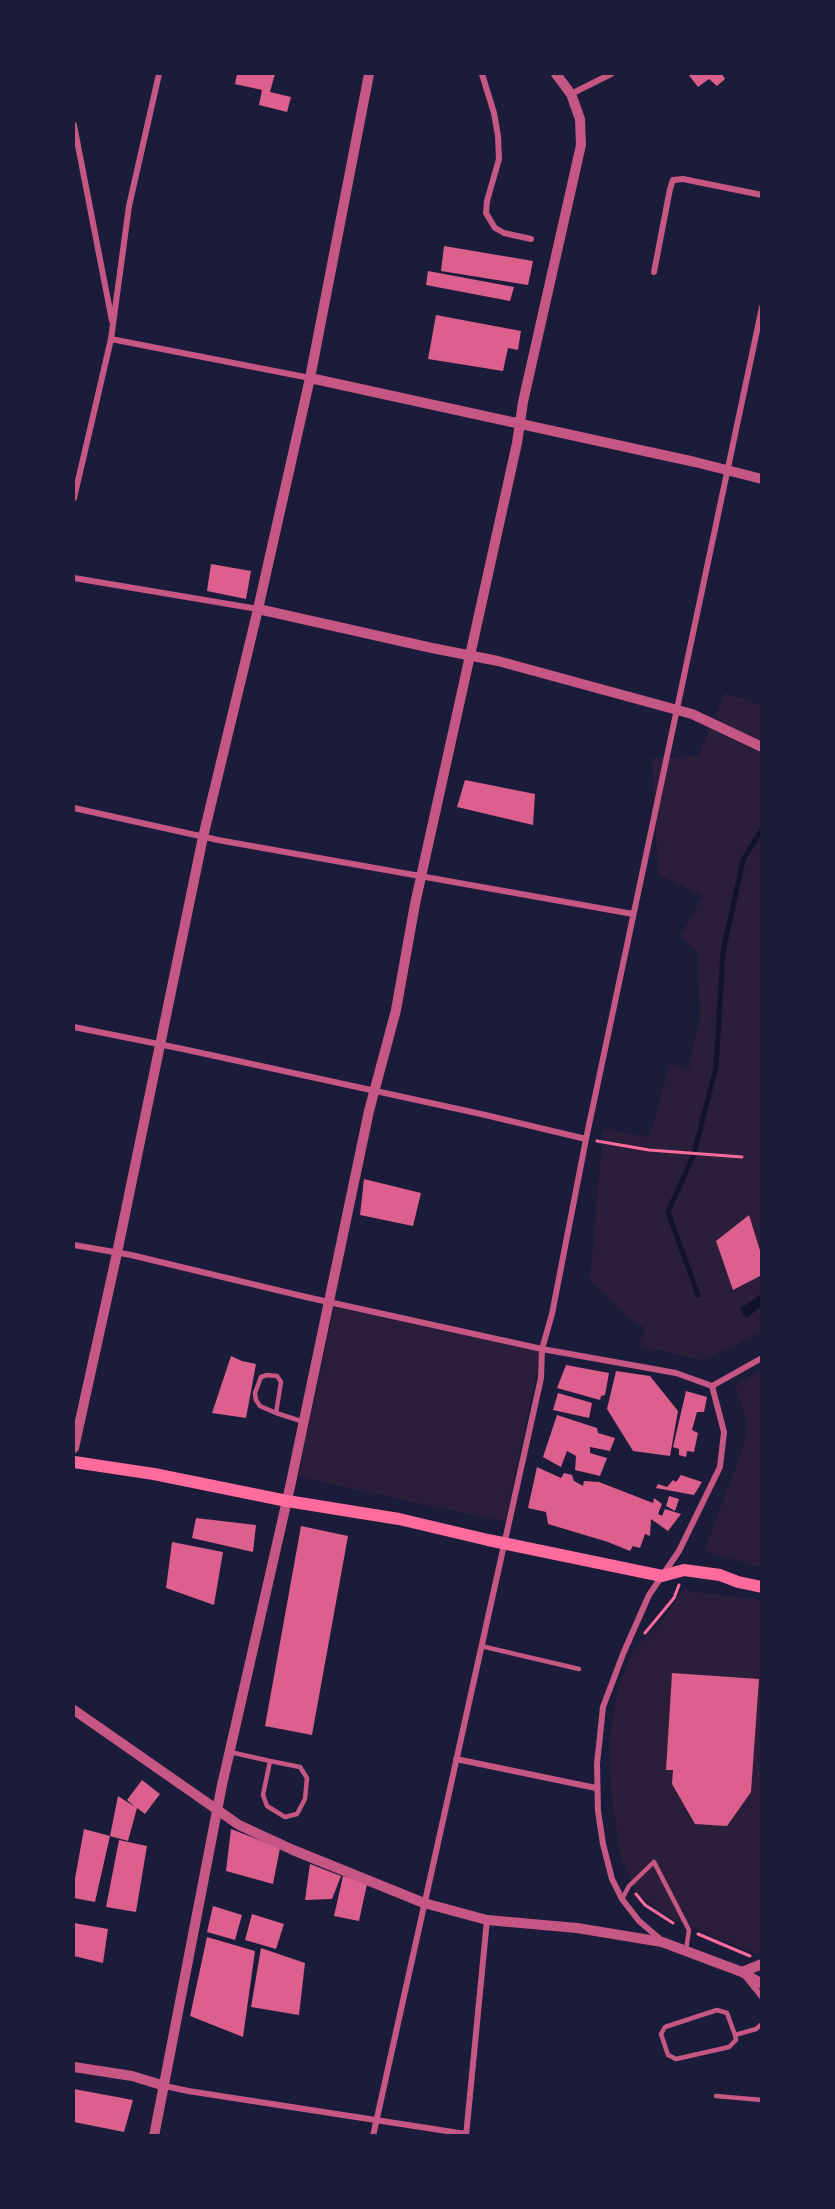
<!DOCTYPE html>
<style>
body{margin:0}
#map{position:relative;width:835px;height:2209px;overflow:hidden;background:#1b1b3a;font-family:"Roboto Serif",serif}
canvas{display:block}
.frame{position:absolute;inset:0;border:75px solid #1b1b3a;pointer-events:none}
</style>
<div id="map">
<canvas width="835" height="2209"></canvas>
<div class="frame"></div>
</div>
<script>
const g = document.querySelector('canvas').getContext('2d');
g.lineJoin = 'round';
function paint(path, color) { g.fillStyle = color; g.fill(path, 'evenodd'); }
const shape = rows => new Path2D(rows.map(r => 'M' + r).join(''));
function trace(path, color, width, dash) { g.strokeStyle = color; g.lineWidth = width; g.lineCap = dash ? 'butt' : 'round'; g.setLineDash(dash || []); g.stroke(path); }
paint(shape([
 [725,693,761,705,761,1257,749,1215,716,1241,733,1290,761,1275,761,1333,702,1360,638,1346,646,1328,632,1321,590,1280,603,1129,649,1137,670,1064,688,1071,700,1017,697,951,680,936,703,896,658,874,652,758,698,756],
 [334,1307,541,1352,505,1522,298,1477],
 [761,1371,761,1567,704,1552,744,1444,746,1421,735,1385],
 [682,1590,761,1600,761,1952,756,1954,673,1920,647,1901,635,1891,620,1854,611,1791,610,1754,611,1729,618,1689,633,1650,666,1616]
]), '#2a1e3b');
paint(shape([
 [761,1294,761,1307,746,1318,740,1309]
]), '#12122b');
trace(shape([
 [698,1295,668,1212,694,1154,716,1067,723,952,743,860,762,829]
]), '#12122b', 5);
paint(shape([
 [237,74,275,74,270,92,291,97,287,112,259,105,262,90,235,84],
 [688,74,722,74,725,79,717,86,709,79,698,87],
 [444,246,533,261,528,285,441,271],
 [428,271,514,287,510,301,426,285],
 [436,315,521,331,518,350,508,348,503,371,428,359],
 [211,564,251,571,246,599,207,591],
 [465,780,535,794,533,825,457,807],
 [364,1179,421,1193,413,1226,360,1215],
 [749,1215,762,1257,762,1275,733,1290,716,1241],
 [231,1356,242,1361,256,1364,246,1418,212,1413],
 [566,1365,609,1373,605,1395,601,1396,600,1400,557,1388],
 [616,1371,650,1376,678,1411,670,1456,633,1451,607,1409],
 [686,1391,707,1397,704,1412,697,1412,692,1430,698,1433,694,1452,687,1451,686,1457,679,1455,679,1449,673,1447],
 [558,1393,592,1403,589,1418,553,1410],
 [557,1415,597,1428,598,1433,615,1438,610,1451,590,1447,590,1453,607,1458,600,1476,575,1470,576,1456,567,1451,561,1467,543,1457],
 [537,1467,561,1478,564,1473,572,1475,574,1481,583,1486,584,1481,599,1482,653,1503,654,1498,662,1504,658,1514,662,1516,665,1509,681,1514,668,1531,651,1519,650,1536,645,1534,640,1548,633,1546,630,1551,608,1542,548,1524,546,1512,528,1508],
 [681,1475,702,1482,694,1495,656,1488,658,1484,667,1487,673,1480,676,1482],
 [669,1496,679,1499,675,1511,666,1506],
 [196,1518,256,1525,253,1552,192,1538],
 [301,1526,348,1536,312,1735,265,1726],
 [172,1542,223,1552,214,1605,166,1588],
 [672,1673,759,1679,751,1792,727,1826,695,1824,672,1784,673,1770,666,1770],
 [142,1780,160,1794,145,1814,137,1808,128,1841,110,1836,95,1902,74,1898,74,1884,84,1829,110,1836,118,1796,135,1807,127,1800],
 [231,1829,280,1848,273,1884,226,1871],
 [119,1840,147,1846,136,1912,106,1907],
 [310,1864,341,1876,332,1899,305,1900],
 [343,1876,367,1884,359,1921,334,1916],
 [213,1906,242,1915,235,1940,207,1932],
 [252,1914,284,1924,276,1949,245,1940],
 [74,1923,108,1929,103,1963,74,1956],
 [207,1937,255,1951,243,2037,190,2016],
 [261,1948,305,1963,299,2015,251,2007],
 [74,2089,133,2100,124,2132,74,2122]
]), '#dd5f8e');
trace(shape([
 [597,1141,649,1150,742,1157],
 [645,1633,674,1598,679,1585],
 [636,1894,645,1905,673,1923],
 [698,1934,750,1956]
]), '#ff6b9d', 3);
trace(shape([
 [276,1413,281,1382,277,1376,267,1375,261,1377,255,1393,256,1400,260,1406,276,1413,304,1422],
 [481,1646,579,1669],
 [230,1752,270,1761,300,1767,307,1778,305,1799,297,1814,285,1817,267,1806,263,1795,270,1761],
 [622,1899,629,1886,654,1862,689,1930,686,1950],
 [717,2010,727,2013,735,2035,736,2040,729,2047,676,2059,668,2055,661,2034,665,2027,717,2010],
 [735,2035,756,2029,762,2024],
 [716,2096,762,2100]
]), '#c65784', 4.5);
trace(shape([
 [482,74,494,113,498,136,499,159,487,201,486,213,495,228,504,233,531,239],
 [571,94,611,74],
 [74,125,112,321],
 [654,272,670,189,673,180,683,179,762,195],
 [111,339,310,378],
 [74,498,111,339,129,206,159,74],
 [74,578,258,609],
 [74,808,218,840,633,914],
 [74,1027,183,1049,481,1114,586,1139],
 [74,1245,131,1255,306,1297,542,1349,676,1373,712,1386,762,1358],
 [456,1759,596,1788],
 [660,1939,639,1921,622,1899,612,1879,603,1844,598,1811,597,1764,603,1707,623,1654,649,1595,679,1551,720,1467,724,1432,712,1386],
 [746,1977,762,1997],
 [165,2086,188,2091,466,2134],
 [373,2136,541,1378,542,1349,552,1314,586,1139,762,307],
 [466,2136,487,1920]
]), '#c65784', 6);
trace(shape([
 [310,378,695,462,762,479],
 [258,609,432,648,498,661,692,714,762,747],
 [74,1448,117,1253,203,837,258,609,310,378,369,74],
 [74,1710,239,1825,293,1850,424,1903,487,1920,577,1928,662,1942,742,1972,762,1984],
 [742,1972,762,1964],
 [74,2067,132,2076,165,2086],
 [154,2136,222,1785,290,1487,369,1111,396,1010,415,904,517,443,523,402,581,145,580,119,571,94,556,74]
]), '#c65784', 10);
trace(shape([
 [74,1462,154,1474,287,1501,399,1519,488,1540,662,1576,684,1570,720,1575,738,1582,762,1587]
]), '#ff6b9d', 12);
</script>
